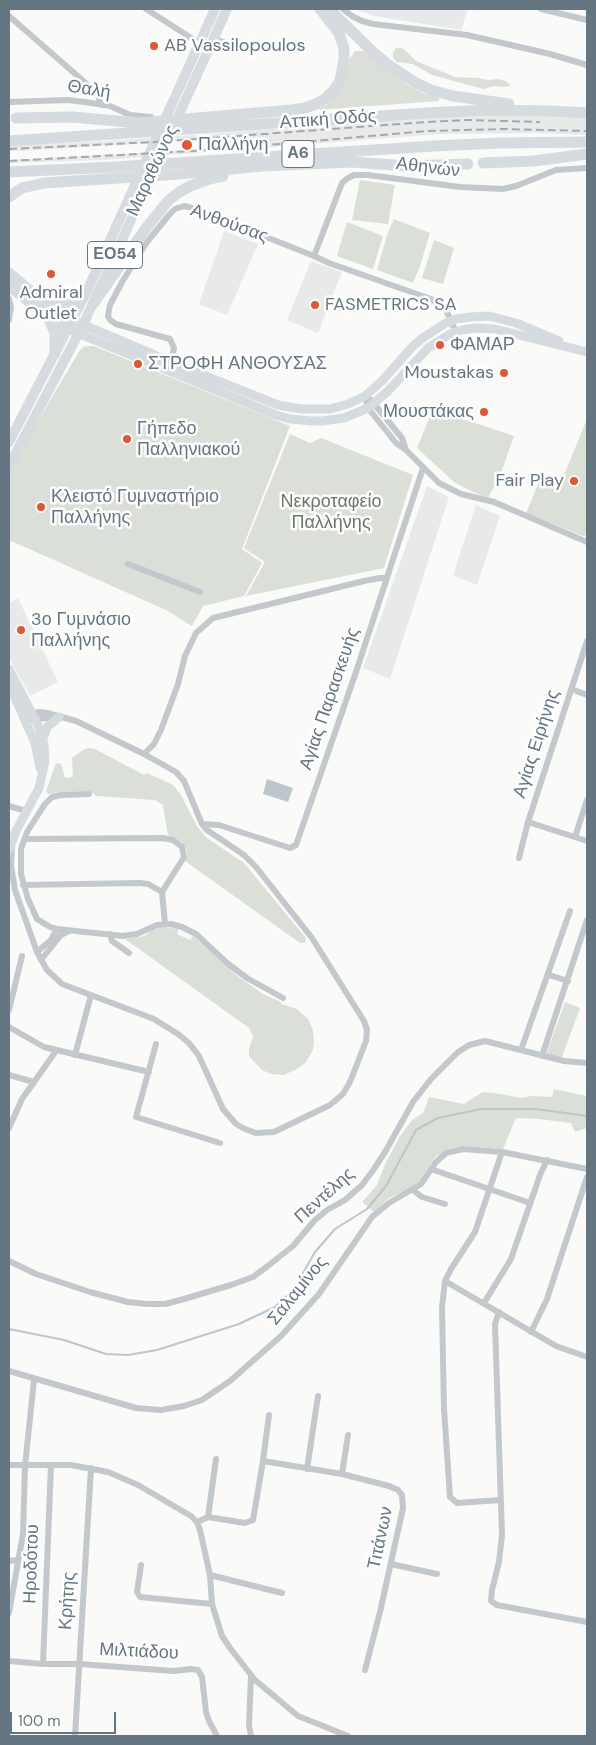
<!DOCTYPE html>
<meta charset="utf-8">
<style>
body{margin:0}
#map{position:relative;width:596px;height:1745px;overflow:hidden;background:#fafaf8;font-family:"DM Sans",sans-serif}
canvas{display:block}
.frame{position:absolute;inset:0;border:10px solid #657683;pointer-events:none}
.scale{position:absolute;left:10px;top:1712px;width:106px;height:22px;box-sizing:border-box;border:2px solid #657683;border-top:0;padding-left:6px;font-size:15px;line-height:18px;white-space:nowrap;color:#657683;-webkit-text-stroke:4px #fff;paint-order:stroke}
</style>
<div id="map">
<canvas width="596" height="1745"></canvas>
<div class="frame"></div>
<div class="scale">100 m</div>
</div>
<script>
const g = document.querySelector('canvas').getContext('2d');
g.lineJoin = 'round';
function paint(path, color) { g.fillStyle = color; g.fill(path, 'evenodd'); }
const shape = rows => new Path2D(rows.map(r => 'M' + r).join(''));
function trace(path, color, width, dash) { g.strokeStyle = color; g.lineWidth = width; g.lineCap = dash ? 'butt' : 'round'; g.setLineDash(dash || []); g.stroke(path); }
function drawText(font, color, halo, rows, align = 'center') {
  g.font = font + ' "DM Sans",sans-serif'; g.lineWidth = 5; g.setLineDash([]); g.textBaseline = 'middle'; g.strokeStyle = halo; g.fillStyle = color; for (const [text, x, y, turn = 0] of rows) {
    g.save(); g.translate(x, y); g.rotate((+turn || 0) * Math.PI / 180); g.textAlign = isNaN(turn) ? turn : align; if (halo) g.strokeText(text, 0, 0); g.fillText(text, 0, 0); g.restore();
  }
}
paint(shape([
 [355,9,468,9,461,30,374,16],
 [483,115,587,116,587,135,537,133,439,134,104,160,9,163,9,160,123,154,211,148,210,139,21,151,9,151,9,145,88,142,210,134,403,118],
 [224,231,258,244,227,315,199,304],
 [311,261,342,272,318,333,287,320],
 [427,486,449,497,390,679,363,668],
 [476,505,500,516,477,585,453,575],
 [18,598,58,682,30,696,9,658,9,603]
]), '#e8e9e9');
paint(shape([
 [396,48,401,48,405,50,416,61,455,77,478,78,488,80,498,79,506,81,511,86,503,87,494,86,484,89,432,75,413,64,397,62,393,58,393,53],
 [355,51,364,51,409,86,425,94,439,97,439,101,317,110,328,104,343,84,347,73,349,60],
 [360,180,395,185,388,224,352,220],
 [394,219,430,233,420,266,413,283,377,270,387,235],
 [347,222,383,236,373,269,337,256],
 [434,240,454,248,443,284,422,278],
 [88,346,94,346,290,426,242,549,262,563,244,596,203,606,192,626,166,610,9,540,9,471,78,353,83,347],
 [433,409,514,436,501,473,488,498,471,491,454,482,417,448],
 [587,419,587,529,585,536,583,536,526,513,541,477,560,485],
 [290,434,310,443,321,438,413,475,384,568,246,596,265,562,244,548],
 [89,748,95,749,144,775,147,773,173,785,181,795,197,826,207,838,244,863,306,938,305,943,300,943,185,861,187,855,186,848,181,842,168,835,163,805,155,800,96,796,90,791,58,792,48,794,46,791,56,763,61,764,65,778,73,777,72,758,83,750],
 [162,927,178,929,177,934,190,940,193,936,236,975,263,994,281,1002,281,1004,297,1009,308,1019,313,1030,314,1043,313,1050,306,1062,297,1069,284,1075,271,1074,262,1070,249,1056,249,1049,253,1036,249,1028,125,939,140,937,146,935,150,931],
 [565,1002,580,1008,560,1062,545,1058],
 [554,1089,587,1096,587,1128,575,1132,571,1123,539,1119,516,1118,503,1149,464,1146,451,1148,435,1157,419,1181,411,1188,389,1198,374,1212,362,1202,377,1185,385,1164,400,1136,412,1120,423,1113,429,1097,464,1104,483,1092,500,1094,522,1098,531,1096,552,1097]
]), '#dadfd7');
paint(shape([
 [267,779,293,788,288,802,263,794]
]), '#bbc7cb');
trace(shape([
 [9,1329,64,1340,106,1354,128,1355,157,1350,239,1324,275,1307,294,1289,315,1252,335,1229,367,1209,386,1186,416,1130,438,1118,481,1109,536,1109,587,1116]
]), '#bbc7cb', 2);
trace(shape([
 [146,9,199,43],
 [343,9,352,16,362,21,373,24,467,35,550,54,587,65],
 [541,9,587,20],
 [9,16,97,93,99,97,100,104],
 [213,38,233,46],
 [9,102,67,100,85,102,110,106,130,115,151,117],
 [314,256,342,183,348,178,354,175,368,175,460,187,503,189,516,186,556,170,587,168],
 [9,299,11,307,9,320],
 [171,362,174,348,170,339,116,324,110,320,108,316,110,305,122,282,147,242,169,215,175,209,184,206,189,207,228,222,314,256,329,263,431,299,446,310,456,332],
 [365,396,368,408,396,443,406,450,439,483,461,494,494,502,587,542],
 [371,400,402,438,406,450],
 [128,564,200,592],
 [571,689,587,695],
 [25,720,58,717],
 [144,754,154,744,161,730,178,684,185,656,196,633,213,618,364,581,380,578,386,578],
 [89,794,61,795,52,797,45,804,27,832,21,849,21,874,28,899,37,919,50,927,57,929,123,936,137,934,157,925,171,924,182,927,196,934,227,963,247,978,283,998],
 [9,806,26,811],
 [528,822,587,841],
 [202,824,219,825,290,848,296,845,356,672,423,468],
 [575,837,587,800],
 [25,839,163,838,173,840,182,847,184,857,162,892,165,924],
 [12,846,11,866,15,890,37,952,47,970,62,984,154,1019,178,1034,189,1043,199,1056,223,1109,236,1124,245,1129,256,1133,274,1132,330,1105,343,1094,350,1082,366,1041,367,1030,364,1021,312,938,256,867,244,855,207,830,202,824,184,781,176,772,144,754,76,721,47,713,40,712,29,714],
 [519,858,528,822,587,641],
 [23,885,139,883,148,884,162,892],
 [110,934,112,941,129,953],
 [37,952,51,940,57,929],
 [41,960,61,935,69,931],
 [549,975,568,981],
 [9,1010,22,956],
 [9,1027,44,1047,149,1072],
 [156,1044,136,1117,220,1143],
 [521,1050,570,911],
 [75,1055,91,995],
 [542,1056,587,920],
 [9,1075,34,1082],
 [9,1128,22,1099,56,1051],
 [431,1169,530,1203],
 [413,1190,422,1197,445,1204],
 [9,1261,36,1274,90,1292,128,1302,147,1304,165,1304,184,1299,231,1285,253,1277,269,1265,293,1246,314,1221,327,1210,345,1200,362,1185,374,1169,385,1152,413,1102,431,1079,457,1053,469,1045,485,1041,564,1061,587,1063],
 [445,1281,556,1346,587,1357],
 [484,1303,511,1259,540,1175,547,1160],
 [499,1312,495,1324,502,1535,499,1562,492,1590,491,1601,497,1605,587,1622],
 [531,1332,547,1299,587,1177],
 [9,1371,136,1408,161,1410,184,1406,202,1400,230,1381,281,1336,319,1294,372,1217,389,1203,421,1184,436,1162,446,1153,463,1149,502,1152,587,1169],
 [263,1461,342,1474,389,1486,398,1490,402,1495,403,1508,380,1612,365,1670],
 [9,1465,71,1465,108,1472,138,1485,191,1516,197,1522,200,1530,210,1575,212,1604,222,1636,230,1648,255,1680,298,1716,348,1736],
 [307,1469,318,1396],
 [342,1474,348,1435],
 [500,1500,457,1503,450,1497,444,1409,442,1307,445,1281,451,1269,475,1232,502,1152],
 [208,1517,216,1459],
 [197,1522,208,1517,245,1523,253,1520,263,1461,269,1415],
 [9,1561,17,1560],
 [391,1564,437,1574],
 [141,1565,137,1592,140,1597,212,1604],
 [210,1575,282,1593],
 [9,1613,23,1534,25,1466,34,1380],
 [9,1661,43,1664,79,1664,174,1671,191,1669,198,1670,202,1677,206,1712,209,1721,217,1736],
 [43,1664,51,1465],
 [75,1736,91,1468],
 [251,1736,249,1725,251,1676]
]), '#c3c8cc', 6);
trace(shape([
 [72,320,171,362,278,405,301,409,330,409,348,404,365,396,382,381,413,346,424,337,446,323,456,319,470,317,489,316,516,323,559,341],
 [73,331,276,415,290,419,311,421,322,421,344,418,368,408,388,391,428,348,450,334,462,330,475,328,495,329,587,352],
 [9,669,38,725,44,745,45,761,39,788,16,831,9,850],
 [9,684,35,743,40,768],
 [43,739,47,727,59,717]
]), '#d6dbdf', 9);
trace(shape([
 [9,442,86,293,215,9],
 [9,466,83,325,227,9]
]), '#d6dbdf', 10);
trace(shape([
 [329,9,373,52,386,63,414,82,431,90,453,96,509,104],
 [16,118,72,117,139,123,291,110,305,108,316,104,326,98,334,90,340,81,344,59,344,49,339,33,320,9],
 [9,141,426,113,488,110,552,111,587,113],
 [483,163,534,161,587,154],
 [9,172,115,167,434,146,499,143,587,142],
 [9,197,22,188,44,183,179,174,262,166,352,162,407,166,468,164],
 [9,273,42,301,51,304,69,304,77,301,86,293],
 [9,286,37,308,68,329],
 [93,304,147,227,168,201,178,193,190,186,209,179,223,176],
 [48,317,55,333,55,354]
]), '#d6dbdf', 11);
trace(shape([
 [9,149,155,142,427,122,468,120,540,122],
 [9,161,211,150,427,131,504,129,587,131]
]), '#a2aab0', 2, [8, 4]);
for (const [x, y, r, color] of [
 [154,46,5,"#e4572e"],
 [187,145,6,"#e4572e"],
 [51,274,5,"#e4572e"],
 [315,305,5,"#e4572e"],
 [440,345,5,"#e4572e"],
 [138,364,5,"#e4572e"],
 [504,373,5,"#e4572e"],
 [484,412,5,"#e4572e"],
 [127,439,5,"#e4572e"],
 [574,481,5,"#e4572e"],
 [41,507,5,"#e4572e"],
 [21,630,5,"#e4572e"]
]) { const dot = new Path2D(); dot.arc(x, y, r, 0, 2 * Math.PI); g.fillStyle = color; g.fill(dot); trace(dot, '#fff', 2); }
for (const [x, y, w] of [
 [298,154,32],
 [115,255,55]
]) { const box = new Path2D(); box.roundRect(x - w / 2, y - 13.5, w, 27, 4); g.fillStyle = '#fff'; g.fill(box); trace(box, '#657683', 1); }
drawText('bold 16px', '#657683', null, [
 ["Α6",298,154],
 ["ΕΟ54",115,255]
]);
drawText('18px', '#657683', '#fff', [
 ["AB Vassilopoulos",164,46],
 ["Παλλήνη",198,145],
 ["Admiral",51,293,"center"],
 ["Outlet",51,314,"center"],
 ["FASMETRICS SA",325,305],
 ["ΦΑΜΑΡ",450,345],
 ["ΣΤΡΟΦΗ ΑΝΘΟΥΣΑΣ",148,364],
 ["Moustakas",494,373,"right"],
 ["Μουστάκας",474,412,"right"],
 ["Γήπεδο",137,429],
 ["Παλληνιακού",137,450],
 ["Fair Play",564,481,"right"],
 ["Κλειστό Γυμναστήριο",51,497],
 ["Παλλήνης",51,518],
 ["3ο Γυμνάσιο",31,620],
 ["Παλλήνης",31,641]
], 'left');
drawText('18px', '#657683', '#fff', [
 ["Θαλή",89,90,9],
 ["Αττική Οδός",328,120,-4],
 ["Αθηνών",428,168,7],
 ["Μαραθώνος",153,171,-65],
 ["Ανθούσας",229,224,20],
 ["Αγίας Παρασκευής",330,699,-71],
 ["Αγίας Ειρήνης",537,744,-72],
 ["Πεντέλης",325,1196,-42],
 ["Σαλαμίνος",298,1291,-51],
 ["Τιτάνων",381,1538,-78],
 ["Ηροδότου",32,1564,-88],
 ["Κρήτης",68,1601,-86],
 ["Μιλτιάδου",139,1652,3]
]);
drawText('18px', '#687a64', '#fff', [
 ["Νεκροταφείο",331,502],
 ["Παλλήνης",331,523]
]);
</script>
